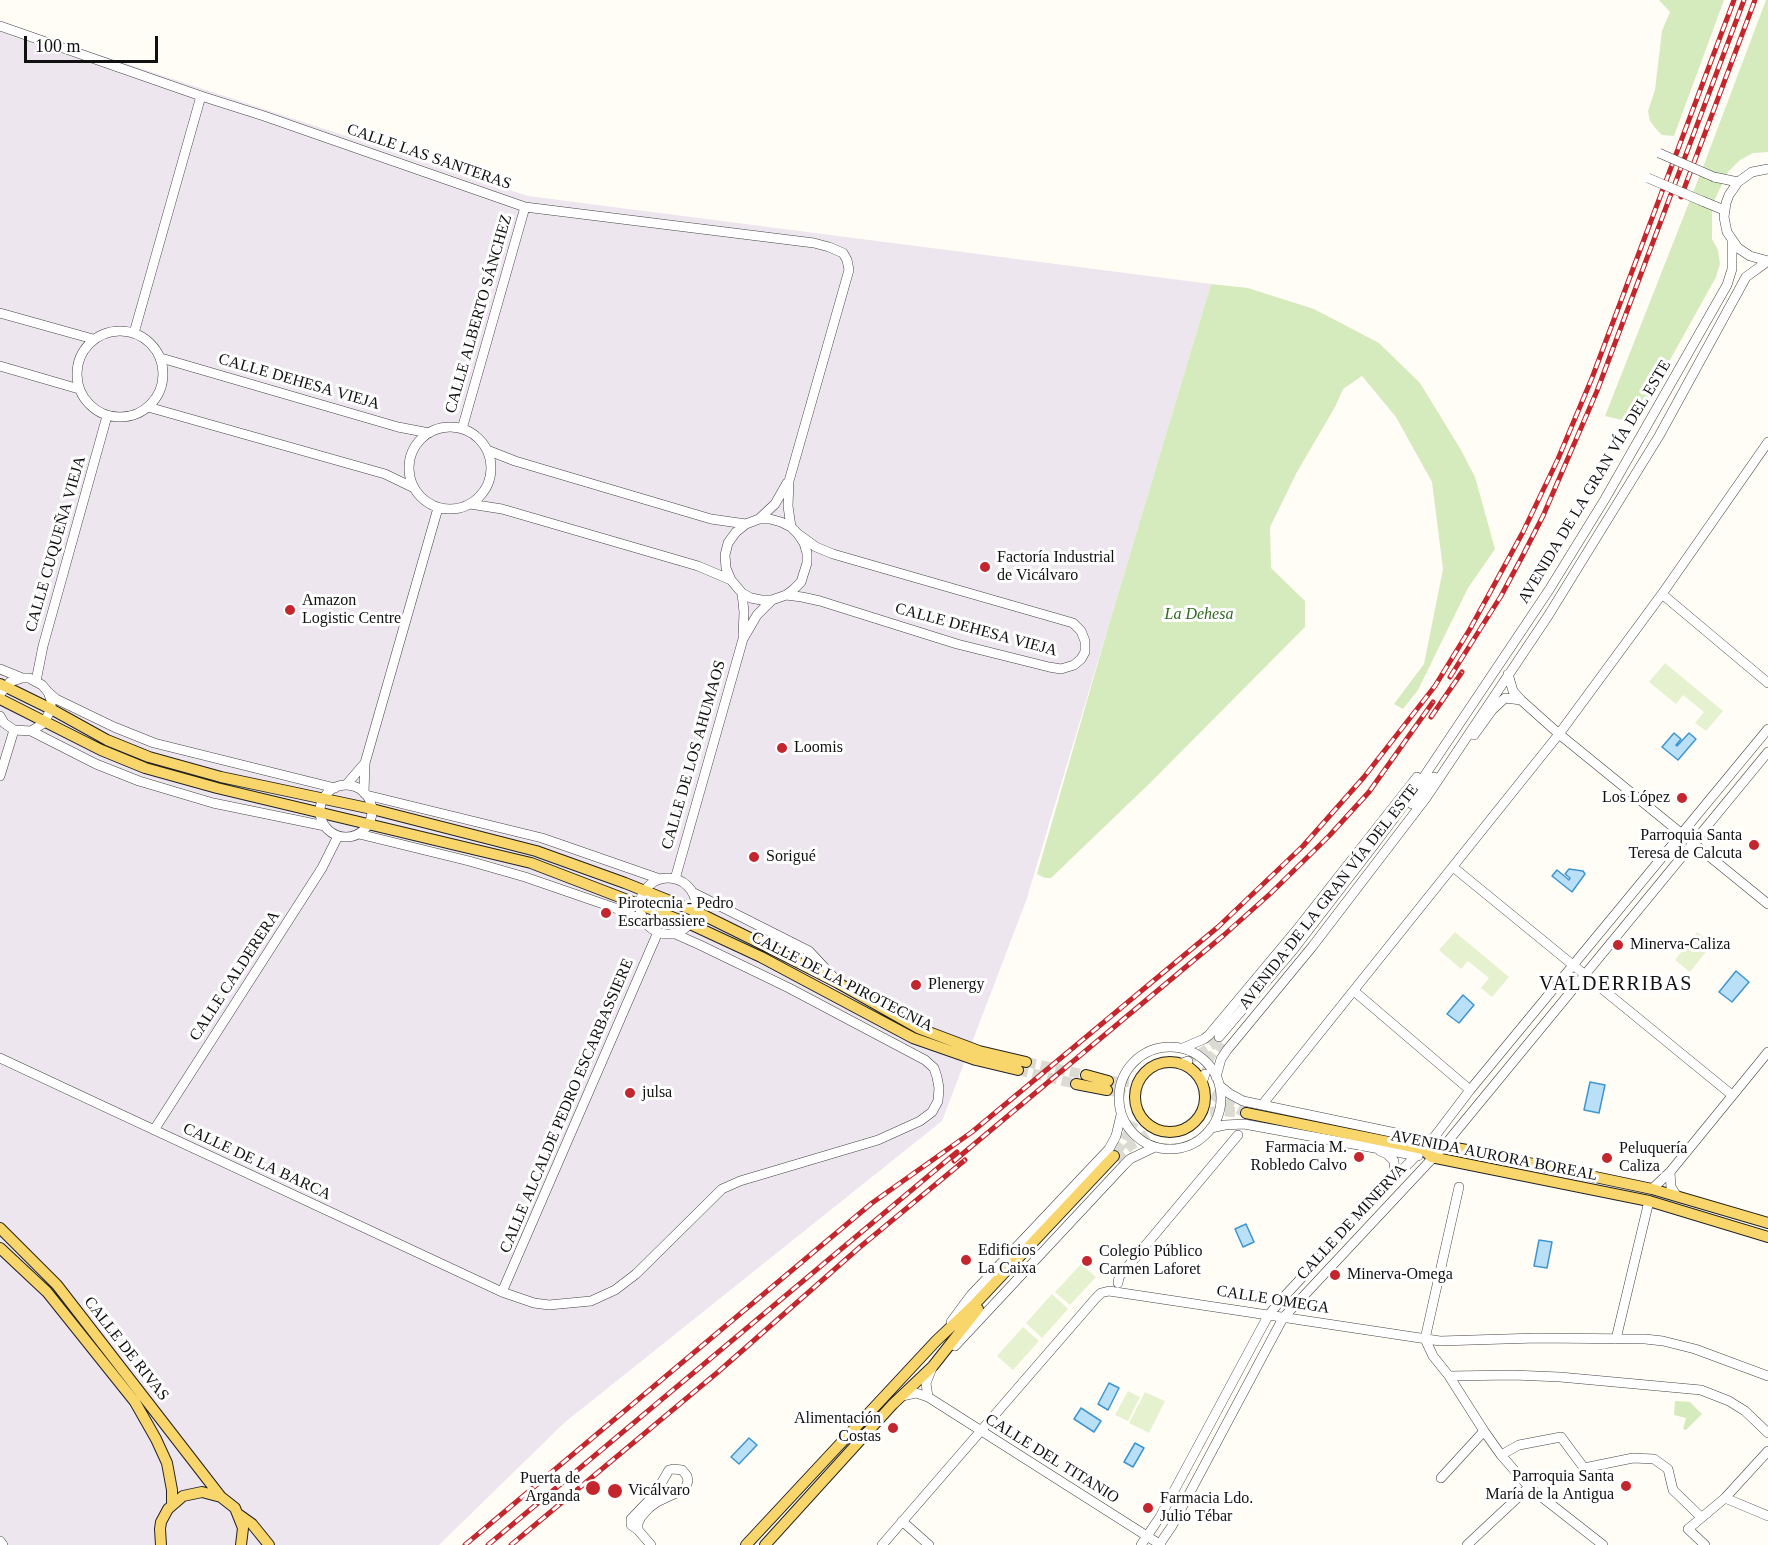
<!DOCTYPE html>
<meta charset="utf-8">
<style>
body{margin:0}
#map{position:relative;width:1768px;height:1545px;overflow:hidden;background:#fffdf5;font-family:"Times New Roman",serif}
canvas{display:block}
.scale{position:absolute;left:24px;top:36px;width:134px;height:27px;box-sizing:border-box;border:3px solid #111;border-top:0;padding-left:8px;font-size:18px;line-height:21px;white-space:nowrap;color:#111;-webkit-text-stroke:4px #fff;paint-order:stroke}
</style>
<div id="map">
<canvas width="1768" height="1545"></canvas>
<div class="scale">100 m</div>
</div>
<script>
const g = document.querySelector('canvas').getContext('2d');
g.lineJoin = 'round';
function paint(path, color) { g.fillStyle = color; g.fill(path, 'evenodd'); }
const shape = rows => new Path2D(rows.map(r => 'M' + r).join(''));
function trace(path, color, width, dash) { g.strokeStyle = color; g.lineWidth = width; g.lineCap = dash ? 'butt' : 'round'; g.setLineDash(dash || []); g.stroke(path); }
function drawText(font, color, halo, rows, align = 'center') {
  g.font = font + ' "Times New Roman",serif'; g.lineWidth = 6; g.setLineDash([]); g.textBaseline = 'middle'; g.strokeStyle = halo; g.fillStyle = color; for (const [text, x, y, turn = 0] of rows) {
    g.save(); g.translate(x, y); g.rotate((+turn || 0) * Math.PI / 180); g.textAlign = isNaN(turn) ? turn : align; if (halo) g.strokeText(text, 0, 0); g.fillText(text, 0, 0); g.restore();
  }
}
paint(shape([
 [0,22,528,196,1211,284,1026,901,942,1121,564,1423,439,1545,0,1545]
]), '#eee6ef');
paint(shape([
 [1659,0,1724,0,1674,136,1662,135,1656,129,1650,121,1648,111,1655,90,1662,31,1670,12],
 [1766,0,1768,0,1768,152,1753,153,1740,160,1728,172,1712,205,1712,239,1718,250,1720,264,1716,277,1635,423,1605,416,1705,162],
 [1211,284,1248,288,1314,309,1379,343,1420,383,1461,450,1475,477,1495,549,1468,588,1418,690,1403,709,1394,704,1424,664,1443,569,1432,482,1396,417,1362,376,1343,389,1335,407,1297,472,1270,527,1271,568,1305,601,1305,627,1149,784,1051,878,1045,878,1037,874,1110,621],
 [1675,1401,1690,1402,1702,1414,1686,1430,1683,1429,1686,1418,1674,1415]
]), '#d5ebbd');
paint(shape([
 [1665,663,1723,711,1706,731,1695,723,1704,712,1683,695,1676,704,1649,682],
 [1455,932,1509,977,1492,997,1481,988,1489,978,1468,961,1461,969,1439,950],
 [1697,932,1712,944,1690,972,1675,960],
 [1081,1264,1096,1277,1070,1305,1055,1292],
 [1052,1294,1068,1309,1042,1338,1026,1323],
 [1023,1327,1039,1341,1013,1370,997,1356],
 [1128,1391,1140,1397,1128,1421,1115,1415],
 [1145,1392,1165,1401,1149,1433,1129,1423]
]), '#e6f2cf');
const water = shape([
 [1674,733,1681,739,1676,745,1677,746,1689,733,1696,739,1678,760,1662,747,1674,733],
 [1569,869,1583,871,1585,874,1572,892,1552,876,1557,870,1569,880,1570,878,1565,874,1569,869],
 [1736,971,1749,982,1732,1002,1719,992,1736,971],
 [1463,995,1474,1005,1459,1023,1447,1014,1463,995],
 [1590,1082,1605,1085,1599,1113,1584,1110,1590,1082],
 [1246,1224,1254,1242,1243,1247,1235,1229,1246,1224],
 [1539,1240,1552,1242,1547,1268,1534,1266,1539,1240],
 [1109,1383,1119,1388,1108,1410,1098,1404,1109,1383],
 [1081,1408,1101,1421,1094,1432,1074,1419,1081,1408],
 [749,1438,757,1445,739,1464,731,1457,749,1438],
 [1135,1443,1144,1448,1133,1467,1124,1462,1135,1443]
]);
paint(water, '#b9e0f7');
trace(water, '#3f96cf', 1.5);
trace(shape([
 [1188,1061,1211,1046,1219,1037],
 [1205,1074,1211,1056,1224,1040]
]), '#dbdad3', 9, [9, 4.5]);
trace(shape([
 [1026,1062,1086,1075],
 [1018,1070,1076,1084],
 [1108,1081,1129,1082],
 [1107,1090,1125,1094],
 [1212,1094,1229,1105,1246,1113],
 [1210,1112,1218,1111,1236,1112],
 [1116,1152,1123,1143,1134,1122],
 [1116,1159,1130,1146,1148,1134]
]), '#dbdad3', 10, [10, 5]);
const minor = shape([
 [0,26,201,96,264,116,525,207,814,243,829,247,843,253,847,260,849,270,789,481,788,506,791,527],
 [1768,169,1752,172,1738,182,1729,195,1726,203,1724,217,1727,232,1738,248,1750,256,1768,261],
 [1714,177,1738,182],
 [1702,201,1724,210],
 [0,313,93,339],
 '77 374a43 43 0 1 1 86 0a43 43 0 1 1-86 0Z',
 [134,333,201,96],
 [161,358,398,427,429,433],
 [0,366,79,389],
 [148,407,385,474,414,488],
 '409 468a41 41 0 1 1 82 0a41 41 0 1 1-82 0Z',
 [462,429,525,207],
 [487,450,515,461,711,519,746,524,759,519,770,519,781,522,791,527,798,534,804,543,807,553,807,563,801,582,794,589,786,595,772,600,761,600,751,598,742,593,731,580,726,568,725,555,728,543,736,532,746,524],
 [470,504,502,509,698,566,731,580],
 [759,519,775,504,787,483],
 [742,593,744,612,743,636],
 [1662,594,1768,683],
 [786,595,802,597,820,601,957,644,1049,667,1061,669,1074,665,1081,659,1085,652,1085,641,1081,631,1073,623,833,554,816,547,798,534],
 [0,669,22,678],
 [1508,674,1513,691,1521,700,1559,734,1768,904],
 [36,681,43,646,107,416],
 [48,692,56,699,114,727,154,743,335,788],
 [0,694,10,682,22,678,29,678,42,685,48,692,51,700,51,709,44,723,31,731,14,730,4,723,0,716],
 [31,731,96,764,139,781,213,803,325,826],
 [1474,735,1492,710,1505,698,1521,700],
 [0,776,14,730],
 [346,785,365,763],
 '320 811a26 26 0 1 1 52 0a26 26 0 1 1-52 0Z',
 [364,793,365,763,438,508],
 [366,795,542,838,660,879],
 [1412,804,1434,777],
 [359,834,469,861,525,877,615,908,645,921],
 [1453,867,1732,1095],
 '640 906a28 28 0 1 1 56 0a28 28 0 1 1-56 0Z',
 [675,879,743,639,757,615,772,600],
 [692,892,809,951,837,981],
 [1354,991,1470,1090],
 [1219,1037,1293,950,1374,845,1415,790,1549,590,1605,499,1727,285,1732,269,1732,240],
 '1119 1098a51 51 0 1 1 102 0a51 51 0 1 1-102 0Z',
 [1183,1048,1204,1039,1209,1035,1295,932,1417,777],
 [0,1058,502,1292,534,1303,549,1305,591,1301,615,1290,636,1274,722,1189,740,1181,878,1140,920,1121,932,1112,938,1101,939,1088,937,1077,934,1068,925,1060,789,988,700,945,673,933],
 [1180,1064,1188,1061],
 [1216,1077,1221,1059,1227,1050,1312,947,1426,798,1548,616,1659,436,1746,277,1768,261],
 [1202,1083,1205,1074],
 [1220,1086,1230,1094,1243,1101,1434,1141],
 [1262,1105,1559,734,1662,594,1768,442],
 [1211,1128,1225,1125,1244,1124,1418,1156],
 [154,1130,322,868,338,836],
 [1380,1151,1387,1154,1394,1161,1395,1177],
 [1670,1172,1671,1187,1676,1195],
 [1652,1189,1670,1172,1768,1052],
 [1118,1283,1119,1277,1238,1135],
 [502,1292,658,932],
 [951,1322,971,1295,1109,1149,1116,1136,1121,1115],
 [1425,1339,1433,1356,1449,1376,1484,1431,1501,1455,1529,1487,1603,1545],
 [1425,1339,1459,1187],
 [1616,1339,1649,1201],
 [955,1346,1124,1165,1130,1159,1155,1147],
 [1449,1376,1513,1375,1560,1377,1701,1390,1729,1401,1745,1411,1768,1433],
 [902,1396,916,1393,928,1397,1161,1545],
 [928,1397,926,1383,932,1368],
 [1501,1455,1519,1445,1561,1437,1584,1468,1633,1458,1654,1459,1668,1469,1673,1490,1701,1517],
 [1441,1478,1484,1431],
 [1725,1498,1768,1516],
 [902,1521,929,1545],
 [638,1530,638,1523,641,1517,649,1508,657,1502,685,1489,688,1481,687,1476,682,1470,673,1469,669,1470,655,1494,631,1519,631,1525,638,1530,651,1545],
 [0,1541,3,1545],
 [882,1545,1095,1299,1101,1293,1109,1291,1440,1341,1537,1338,1645,1339,1663,1341,1695,1349,1768,1376],
 [1141,1545,1160,1517,1268,1316,1281,1300,1395,1177,1432,1140,1470,1090,1768,729],
 [1159,1545,1172,1526,1283,1318,1444,1146,1768,752],
 [1467,1545,1529,1487],
 [1705,1545,1688,1529,1725,1498,1768,1451]
]);
const major = shape([
 [0,684,51,709,107,740,149,757,221,777,372,809,536,851,625,883,695,911,766,946,838,983,918,1028,979,1051,1026,1062],
 [0,699,101,750,145,768,217,788,531,863,690,924,761,957,913,1038,976,1060,1018,1070],
 '1135 1097a35 35 0 1 1 70 0a35 35 0 1 1-70 0Z',
 [1086,1075,1108,1081],
 [1076,1084,1107,1090],
 [1246,1113,1423,1149,1444,1146,1467,1150,1652,1189,1768,1223],
 [1423,1149,1431,1157,1649,1201,1768,1237],
 [0,1228,57,1285,221,1497],
 [0,1248,47,1292,135,1402,156,1439,167,1463,172,1490,172,1504],
 [238,1514,252,1524,269,1545],
 [161,1545,160,1529,161,1522,168,1509,183,1496,202,1492,221,1497,235,1508,243,1528,241,1545],
 [746,1545,936,1341,974,1305,1114,1156],
 [765,1545,893,1404,933,1366,978,1309]
]);
trace(minor, '#444', 10);
trace(major, '#222', 12);
trace(minor, '#fff', 9);
trace(major, '#f9d66b', 10);
const rail = shape([
 [1681,197,1755,0],
 [1450,677,1501,596,1522,557,1543,516,1597,391,1744,0],
 [1431,717,1462,672],
 [954,1161,1224,935,1271,893,1329,836,1369,792,1433,702],
 [465,1545,872,1203,972,1132,1218,927,1303,846,1364,777,1435,686,1470,629,1523,532,1558,459,1592,378,1734,0],
 [488,1545,957,1152],
 [511,1545,718,1372,860,1247,965,1160]
]);
trace(rail, '#c4262e', 5);
trace(rail, '#fff', 3, [9]);
const minorBridge = shape([
 [1659,153,1714,177],
 [1648,178,1702,201]
]);
trace(minorBridge, '#444', 10, []);
trace(minorBridge, '#fff', 9);
for (const [x, y, r, color] of [
 [985,567,6,"#c4262e"],
 [290,610,6,"#c4262e"],
 [782,748,6,"#c4262e"],
 [1682,798,6,"#c4262e"],
 [1754,845,6,"#c4262e"],
 [754,857,6,"#c4262e"],
 [606,913,6,"#c4262e"],
 [1618,945,6,"#c4262e"],
 [916,985,6,"#c4262e"],
 [630,1093,6,"#c4262e"],
 [1359,1157,6,"#c4262e"],
 [1607,1158,6,"#c4262e"],
 [966,1260,6,"#c4262e"],
 [1087,1261,6,"#c4262e"],
 [1335,1275,6,"#c4262e"],
 [893,1428,6,"#c4262e"],
 [1626,1486,6,"#c4262e"],
 [593,1488,8,"#c4262e"],
 [615,1491,8,"#c4262e"],
 [1148,1508,6,"#c4262e"]
]) { const dot = new Path2D(); dot.arc(x, y, r, 0, 2 * Math.PI); g.fillStyle = color; g.fill(dot); trace(dot, '#fff', 2); }
drawText('16px', '#111', '#fff', [
 ["CALLE LAS SANTERAS",429,157,19],
 ["CALLE ALBERTO SÁNCHEZ",479,314,-74],
 ["CALLE DEHESA VIEJA",299,382,16],
 ["AVENIDA DE LA GRAN VÍA DEL ESTE",1595,482,-59],
 ["CALLE CUQUEÑA VIEJA",56,544,-74],
 ["CALLE DEHESA VIEJA",976,630,15],
 ["CALLE DE LOS AHUMAOS",694,755,-74],
 ["AVENIDA DE LA GRAN VÍA DEL ESTE",1329,897,-52],
 ["CALLE CALDERERA",235,976,-57],
 ["CALLE DE LA PIROTECNIA",842,982,27],
 ["CALLE ALCALDE PEDRO ESCARBASSIERE",567,1106,-67],
 ["AVENIDA AURORA BOREAL",1494,1156,11],
 ["CALLE DE LA BARCA",257,1162,25],
 ["CALLE DE MINERVA",1352,1222,-47],
 ["CALLE OMEGA",1273,1300,9],
 ["CALLE DE RIVAS",126,1349,52],
 ["CALLE DEL TITANIO",1052,1459,32]
]);
drawText('16px', '#111', '#fff', [
 ["Factoría Industrial",997,558],
 ["de Vicálvaro",997,576],
 ["Amazon",302,601],
 ["Logistic Centre",302,619],
 ["Loomis",794,748],
 ["Los López",1670,798,"right"],
 ["Parroquia Santa",1742,836,"right"],
 ["Teresa de Calcuta",1742,854,"right"],
 ["Sorigué",766,857],
 ["Pirotecnia - Pedro",618,904],
 ["Escarbassiere",618,922],
 ["Minerva-Caliza",1630,945],
 ["Plenergy",928,985],
 ["julsa",642,1093],
 ["Farmacia M.",1347,1148,"right"],
 ["Robledo Calvo",1347,1166,"right"],
 ["Peluquería",1619,1149],
 ["Caliza",1619,1167],
 ["Edificios",978,1251],
 ["La Caixa",978,1269],
 ["Colegio Público",1099,1252],
 ["Carmen Laforet",1099,1270],
 ["Minerva-Omega",1347,1275],
 ["Alimentación",881,1419,"right"],
 ["Costas",881,1437,"right"],
 ["Parroquia Santa",1614,1477,"right"],
 ["María de la Antigua",1614,1495,"right"],
 ["Puerta de",580,1479,"right"],
 ["Arganda",580,1497,"right"],
 ["Vicálvaro",628,1491],
 ["Farmacia Ldo.",1160,1499],
 ["Julio Tébar",1160,1517]
], 'left');
drawText('italic 16px', '#2f6b1f', '#fff', [
 ["La Dehesa",1199,615]
]);
g.letterSpacing = '1.5px';
drawText('20px', '#111', '#fff', [
 ["VALDERRIBAS",1616,985]
]);
g.letterSpacing = '0px';
</script>
